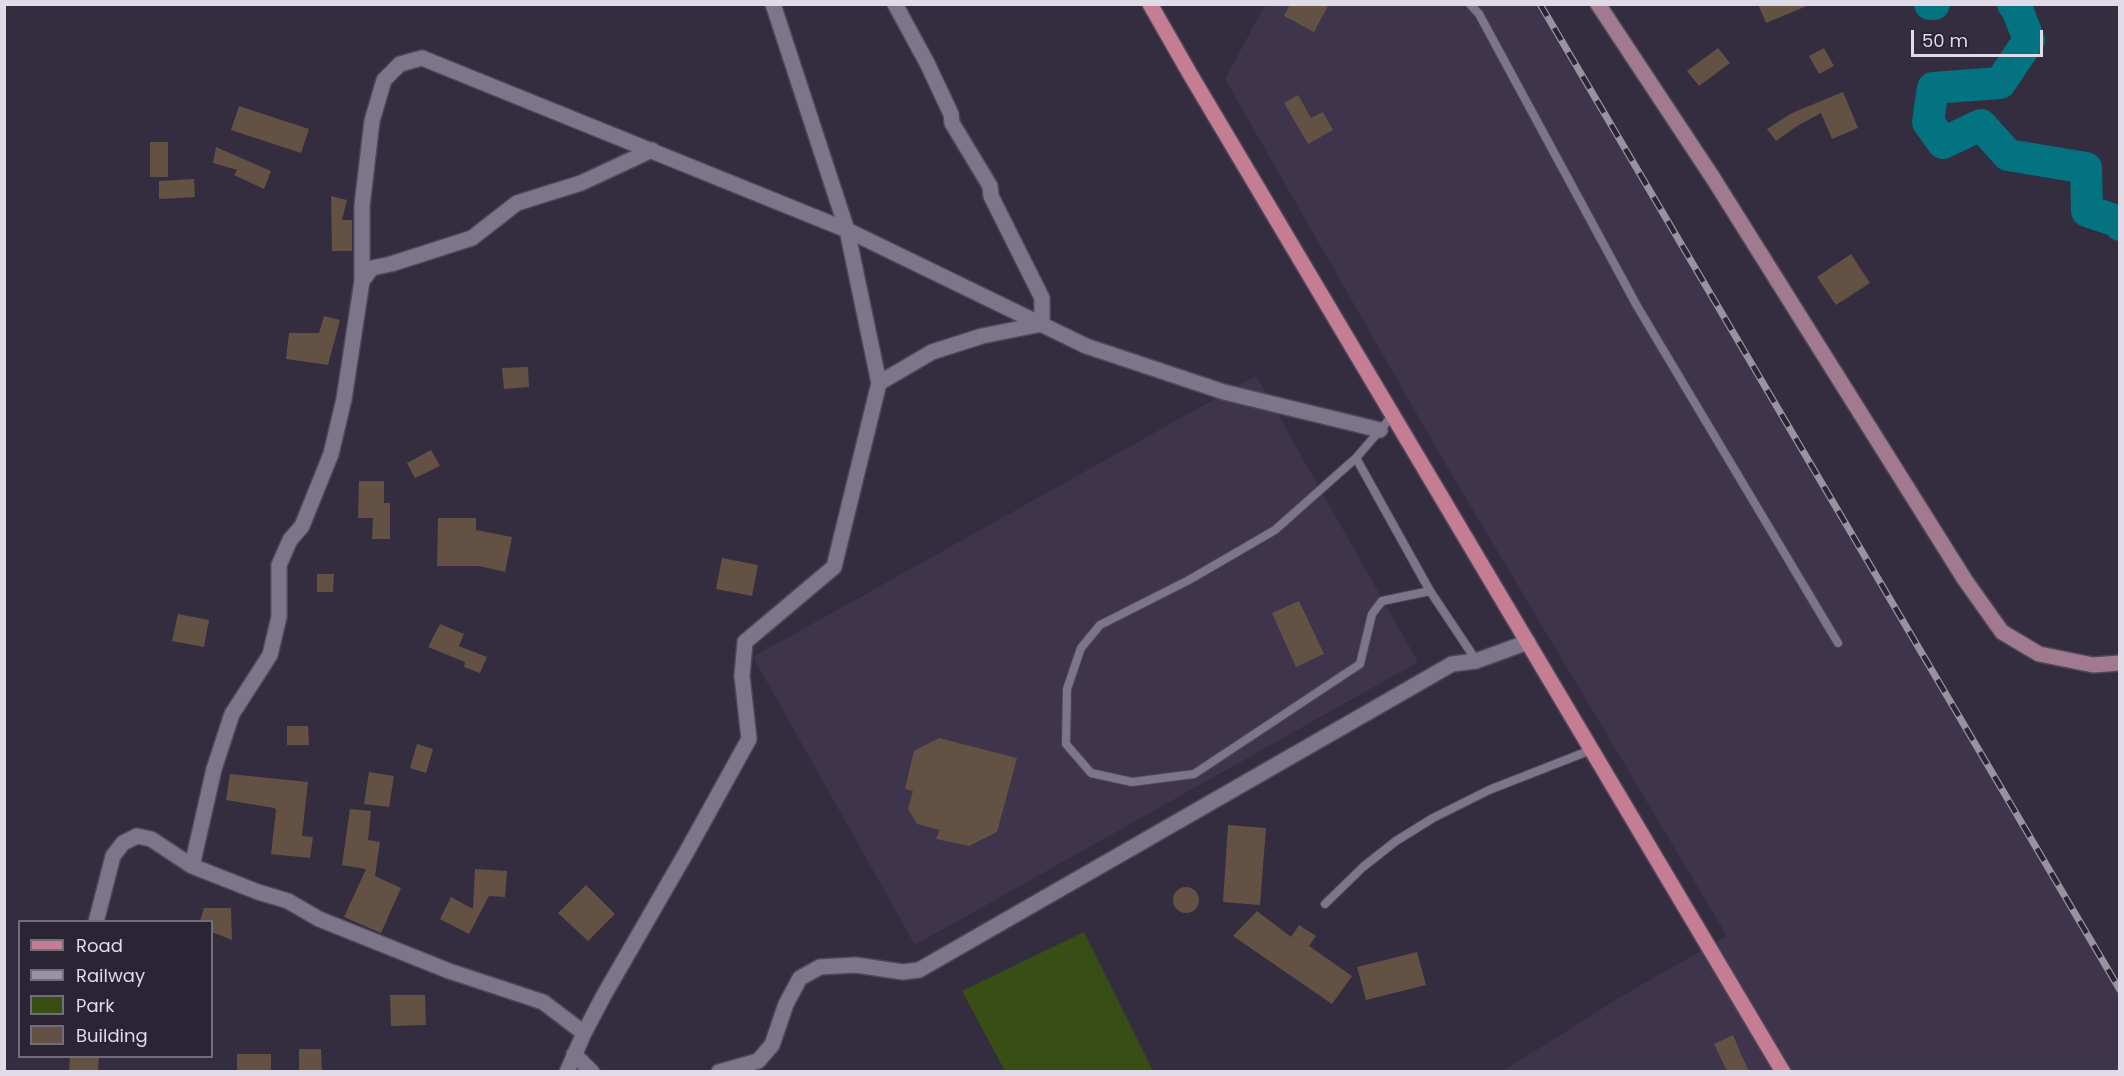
<!DOCTYPE html>
<style>
body{margin:0}
#map{position:relative;width:2124px;height:1076px;overflow:hidden;background:#342d40;font-family:Poppins,sans-serif}
canvas{display:block}
.frame{position:absolute;inset:0;border:6px solid #dfdbe7;pointer-events:none}
.legend{position:absolute;left:18px;top:920px;width:195px;height:138px;box-sizing:border-box;background:#2a2435;border:2px solid #726d7c;margin:0;padding:8px 10px;list-style:none;font-size:18px;color:#dfdbe7}
.legend li{display:flex;align-items:center;gap:12px;height:30px}
.legend b{width:30px;border:2px solid #726d7c}
.scale{position:absolute;left:1911px;top:30px;width:132px;height:27px;box-sizing:border-box;border:3px solid #dfdbe7;border-top:0;padding-left:8px;font-size:18px;line-height:21px;white-space:nowrap;color:#dfdbe7;-webkit-text-stroke:4px #2a2435;paint-order:stroke}
</style>
<div id="map">
<canvas width="2124" height="1076"></canvas>
<div class="frame"></div>
<ul class="legend">
<li><b style="height:8px;background:#c57d93"></b>Road</li>
<li><b style="height:8px;background:#9892a1"></b>Railway</li>
<li><b style="height:16px;background:#394e15"></b>Park</li>
<li><b style="height:16px;background:#635143"></b>Building</li>
</ul>
<div class="scale">50 m</div>
</div>
<script>
const g = document.querySelector('canvas').getContext('2d');
g.lineJoin = 'round';
function paint(path, color) { g.fillStyle = color; g.fill(path, 'evenodd'); }
const shape = rows => new Path2D(rows.map(r => 'M' + r).join(''));
function trace(path, color, width, dash) { g.strokeStyle = color; g.lineWidth = width; g.lineCap = dash ? 'butt' : 'round'; g.setLineDash(dash || []); g.stroke(path); }
paint(shape([
 [1265,5,1540,5,2119,990,2119,1071,1503,1071,1622,996,1727,936,1445,463,1225,79],
 [1256,376,1418,662,915,945,753,657]
]), '#3e354d');
paint(shape([
 [1084,932,1153,1071,1005,1071,962,991]
]), '#394e15');
trace(shape([
 [1930,4,1934,4],
 [2013,4,2017,9,2029,40,2000,83,1933,88,1928,122,1943,143,1981,125,2008,155,2086,168,2087,211,2117,221,2120,225]
]), '#037281', 32);
paint(shape([
 [1290,4,1329,4,1314,32,1284,16],
 [1758,4,1809,4,1809,5,1766,23],
 [1718,48,1730,63,1699,86,1687,71],
 [1824,48,1834,66,1819,74,1809,56],
 [1843,92,1858,128,1832,139,1821,113,1797,126,1776,141,1767,129,1792,113],
 [1298,95,1311,118,1323,112,1333,130,1308,144,1284,103],
 [239,106,309,129,301,153,231,130],
 [150,142,168,142,168,177,150,177],
 [216,147,271,171,264,189,234,175,237,170,213,163],
 [194,179,195,197,159,199,159,181],
 [331,196,347,200,342,220,352,220,352,251,332,251],
 [1851,254,1870,283,1836,305,1817,277],
 [324,316,340,320,328,365,286,359,289,333,319,333],
 [528,367,529,387,504,389,502,368],
 [431,450,440,466,415,478,407,463],
 [359,481,384,481,384,503,390,503,390,539,372,539,373,518,358,518],
 [438,518,476,518,476,530,512,537,505,572,479,566,437,566],
 [722,558,758,565,752,596,716,589],
 [317,574,334,574,333,592,317,592],
 [1299,601,1324,654,1296,667,1272,613],
 [178,614,209,620,204,647,172,641],
 [440,624,464,634,459,646,487,657,480,673,464,667,465,662,428,647],
 [287,726,308,726,309,745,287,745],
 [939,738,1017,758,997,832,969,846,936,839,940,830,917,824,908,809,913,791,905,789,914,751],
 [417,744,433,749,426,773,410,768],
 [369,772,394,776,389,807,364,804],
 [230,774,308,782,302,836,313,837,310,858,271,854,276,810,274,808,226,800],
 [350,809,371,811,368,840,380,842,375,876,401,888,381,933,344,917,366,869,342,865],
 [1228,825,1266,828,1260,905,1223,902],
 [475,869,507,871,505,897,489,896,469,934,440,919,451,897,473,909],
 [586,885,615,914,588,941,558,913],
 '1173 900a13 13 0 1 1 26 0a13 13 0 1 1-26 0Z',
 [204,908,231,908,232,940,212,932,212,921,200,921],
 [1257,911,1291,937,1299,925,1316,936,1309,946,1352,976,1332,1004,1233,936],
 [1417,952,1426,985,1366,1000,1357,967],
 [390,995,425,995,426,1025,391,1026],
 [1733,1035,1741,1054,1749,1071,1727,1071,1714,1044],
 [299,1049,321,1049,322,1071,299,1071],
 [237,1054,271,1054,271,1071,237,1071],
 [70,1056,99,1056,98,1071,69,1071]
]), '#635143');
const lane = shape([
 [1470,4,1479,14,1637,306,1838,643],
 [1393,415,1356,458,1275,530,1189,580,1100,625,1081,648,1067,689,1066,744,1091,773,1132,782,1194,774,1360,664,1372,614,1382,601,1430,591],
 [1356,458,1430,591,1476,660],
 [1325,904,1363,867,1396,841,1433,818,1489,790,1591,750]
]);
const street = shape([
 [362,281,372,268,391,264,472,238,517,203,581,183,652,150],
 [879,383,932,352,982,336,1042,324,1042,298,991,196,990,186,952,123,951,114,927,63,895,4],
 [192,866,214,769,232,714,270,655,279,617,279,565,290,540,302,526,331,454,344,399,362,281,362,206,372,121,384,80,400,64,422,58,847,230,1086,346,1224,392,1380,430],
 [96,922,113,856,123,843,137,836,151,839,192,866,258,892,288,901,319,919,449,971,543,1002,584,1033],
 [574,1054,592,1072],
 [567,1072,584,1033,604,995,686,853,749,739,742,676,745,642,834,567,879,383,847,230,773,4],
 [719,1072,758,1061,772,1045,786,1004,800,978,820,967,856,965,903,972,919,970,1452,664,1476,661,1528,642]
]);
const secondary = shape([
 [1598,4,1713,178,1965,580,2002,632,2039,654,2093,665,2120,663]
]);
const primary = shape([
 [1150,4,1190,74,1783,1072]
]);
trace(lane, '#4f4858', 10);
trace(street, '#4f4858', 18);
trace(secondary, '#4f4858', 18);
trace(primary, '#4f4858', 18);
trace(lane, '#7d768b', 8);
trace(street, '#7d768b', 15);
trace(secondary, '#a17a8f', 15);
trace(primary, '#c57d93', 15);
const rail = shape([
 [1540,4,2120,990]
]);
trace(rail, '#9892a1', 7);
trace(rail, '#2a2435', 4.5, [14]);
</script>
